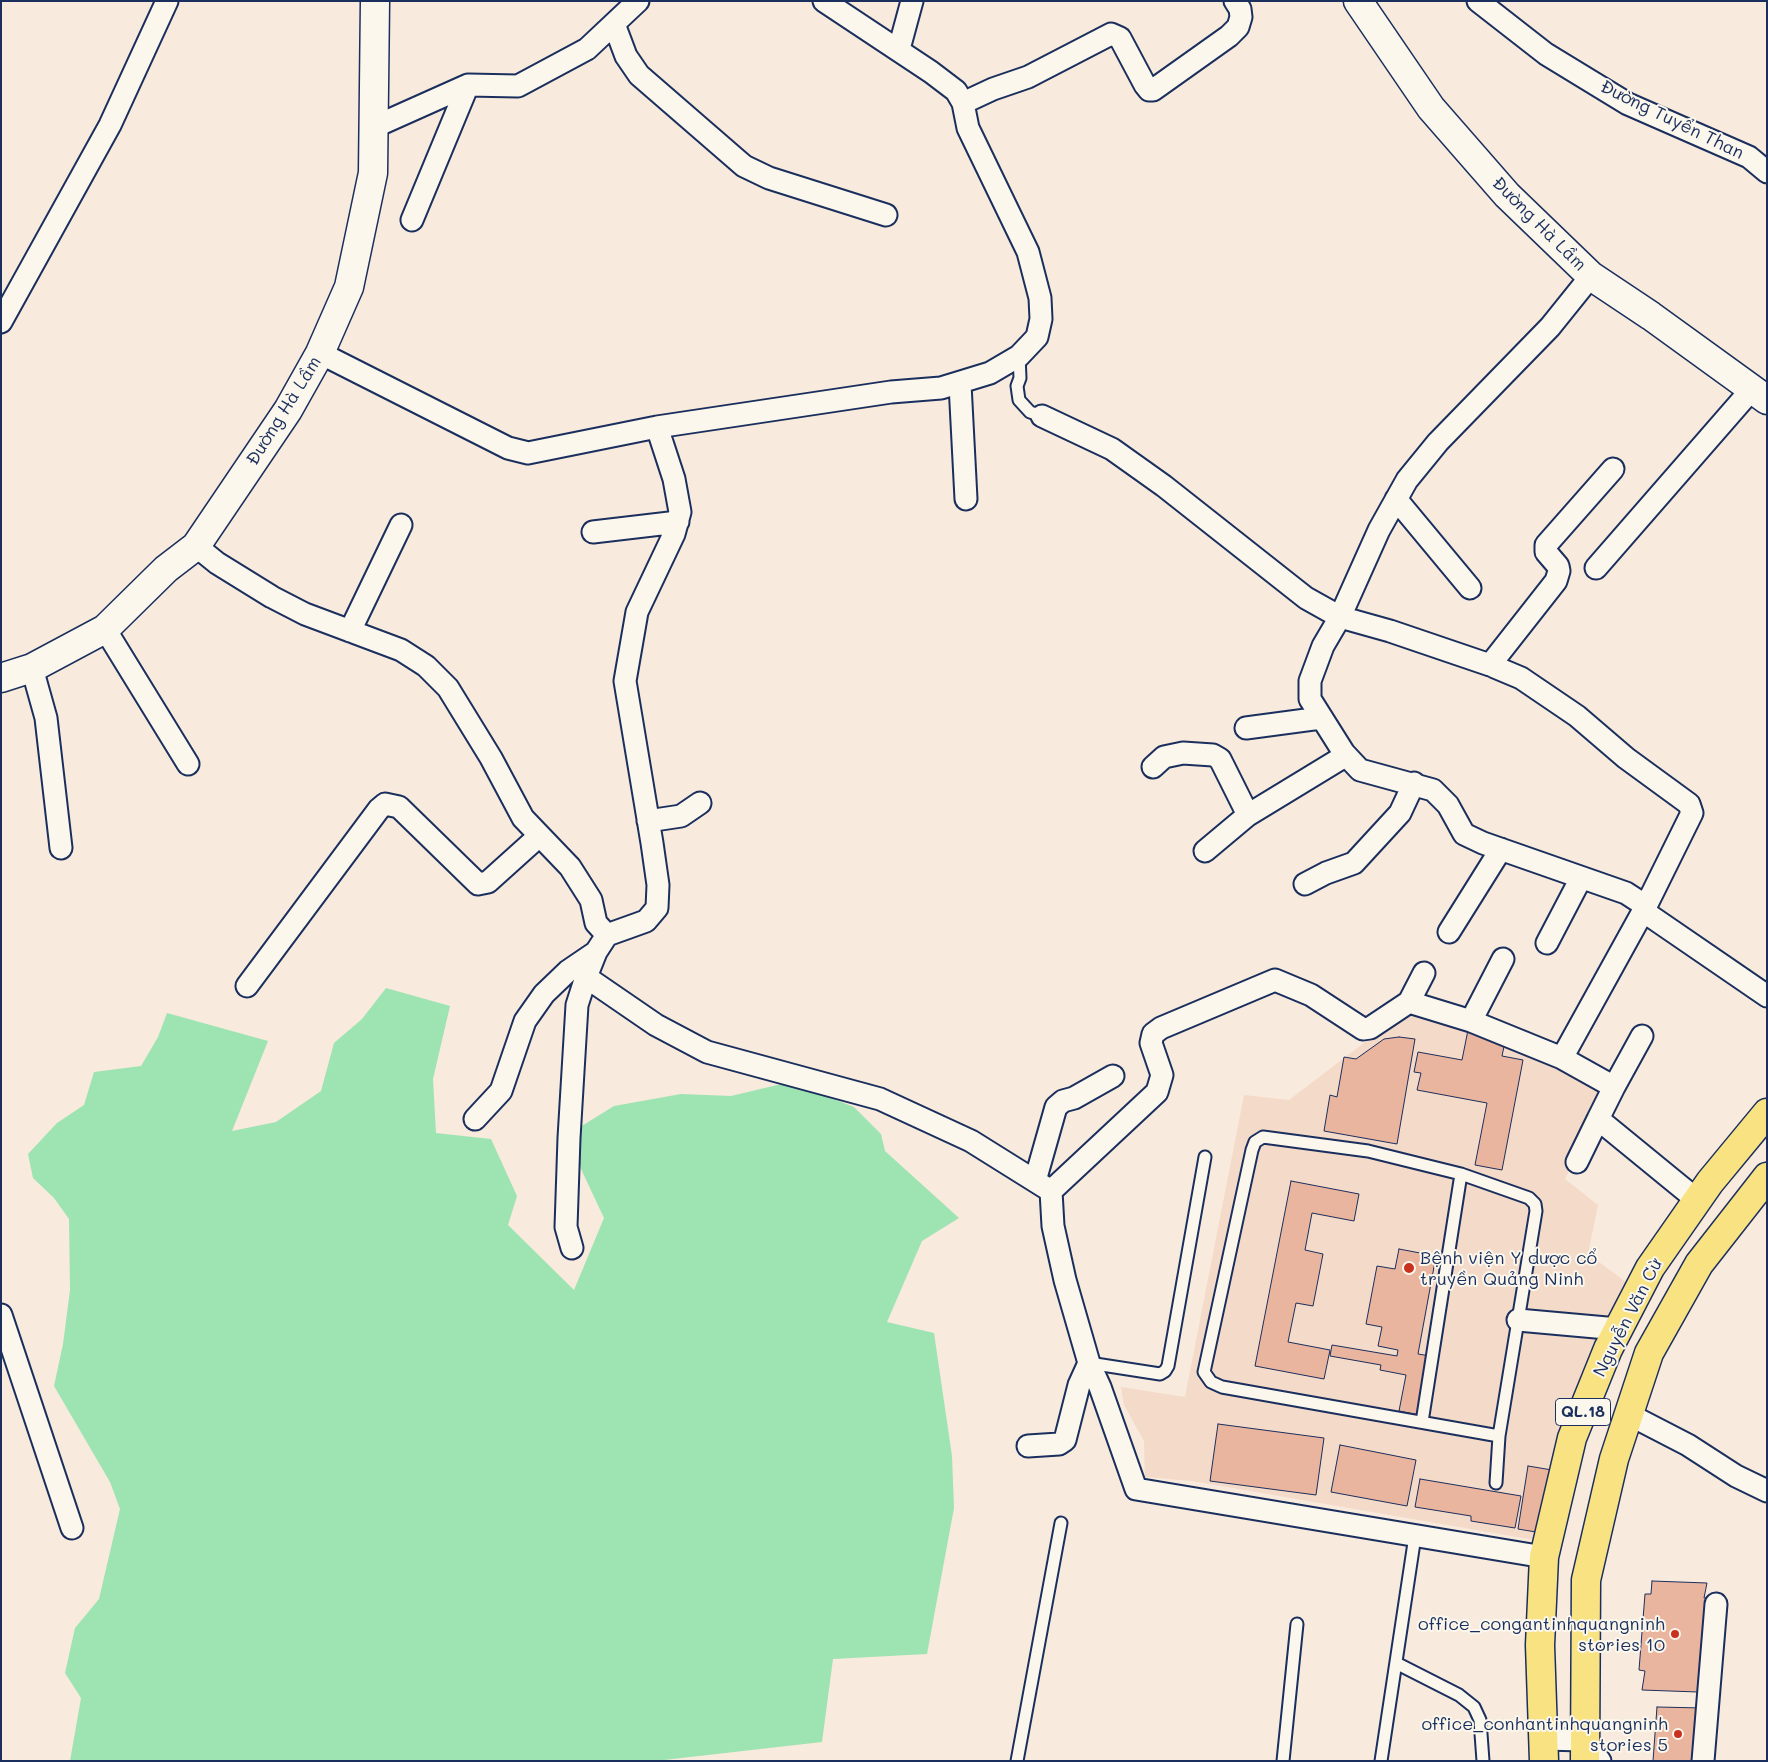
<!DOCTYPE html>
<meta charset="utf-8">
<style>
body{margin:0}
#map{position:relative;width:1768px;height:1762px;overflow:hidden;background:#f8eadc;font-family:Mali,sans-serif}
canvas{display:block}
.frame{position:absolute;inset:0;border:2px solid #1b2f5e;pointer-events:none}
</style>
<div id="map">
<canvas width="1768" height="1762"></canvas>
<div class="frame"></div>
</div>
<script>
const g = document.querySelector('canvas').getContext('2d');
g.lineJoin = 'round';
function paint(path, color) { g.fillStyle = color; g.fill(path, 'evenodd'); }
const shape = rows => new Path2D(rows.map(r => 'M' + r).join(''));
function trace(path, color, width, dash) { g.strokeStyle = color; g.lineWidth = width; g.lineCap = dash ? 'butt' : 'round'; g.setLineDash(dash || []); g.stroke(path); }
function drawText(font, color, halo, rows, align = 'center') {
  g.font = font + ' Mali,sans-serif'; g.lineWidth = 4; g.setLineDash([]); g.textBaseline = 'middle'; g.strokeStyle = halo; g.fillStyle = color; for (const [text, x, y, turn = 0] of rows) {
    g.save(); g.translate(x, y); g.rotate((+turn || 0) * Math.PI / 180); g.textAlign = isNaN(turn) ? turn : align; if (halo) g.strokeText(text, 0, 0); g.fillText(text, 0, 0); g.restore();
  }
}
paint(shape([
 [1411,1007,1610,1089,1565,1179,1598,1205,1588,1254,1626,1282,1568,1419,1540,1541,1192,1481,1145,1477,1144,1441,1124,1405,1121,1387,1185,1397,1244,1095,1289,1100]
]), '#f4dac9');
paint(shape([
 [386,988,450,1006,433,1079,436,1133,491,1139,517,1196,508,1225,574,1290,604,1218,581,1169,572,1132,614,1106,681,1094,731,1096,790,1082,854,1107,881,1134,885,1151,959,1218,922,1241,887,1322,934,1333,952,1456,954,1508,927,1654,833,1659,822,1742,655,1761,70,1761,81,1698,65,1673,75,1628,99,1599,120,1509,110,1482,54,1386,63,1344,70,1290,69,1219,54,1198,33,1178,28,1154,57,1123,84,1105,94,1072,141,1066,158,1037,167,1013,268,1041,232,1131,276,1122,321,1091,334,1043,362,1019]
]), '#9de4b2');
const building = shape([
 [1468,1030,1506,1037,1502,1056,1523,1060,1502,1170,1475,1165,1487,1103,1417,1090,1421,1073,1414,1072,1418,1052,1462,1060,1468,1030],
 [1399,1037,1415,1039,1397,1144,1324,1131,1330,1095,1337,1097,1344,1057,1356,1059,1384,1039,1399,1037],
 [1291,1181,1359,1194,1354,1221,1312,1213,1305,1250,1323,1254,1313,1306,1296,1303,1288,1342,1330,1350,1324,1379,1255,1366,1291,1181],
 [1399,1249,1436,1256,1418,1354,1430,1356,1419,1415,1399,1411,1406,1375,1380,1370,1381,1365,1330,1356,1332,1345,1397,1356,1398,1350,1378,1346,1382,1327,1366,1324,1377,1266,1395,1269,1399,1249],
 [1218,1424,1324,1438,1316,1495,1210,1481,1218,1424],
 [1340,1445,1416,1460,1407,1506,1331,1492,1340,1445],
 [1528,1466,1552,1470,1542,1533,1518,1529,1528,1466],
 [1420,1479,1521,1496,1515,1528,1471,1521,1471,1516,1415,1507,1420,1479],
 [1652,1581,1707,1583,1704,1598,1710,1598,1698,1692,1642,1690,1645,1671,1639,1670,1645,1594,1651,1594,1652,1581],
 [1657,1707,1703,1708,1698,1761,1653,1761,1657,1707]
]);
paint(building, '#eab59e');
trace(building, '#1b2f5e', 1);
const lane = shape([
 [1019,356,1020,378,1017,386,1019,400,1030,412,1042,416],
 [1089,1363,1160,1374,1165,1371,1168,1366,1205,1157],
 [1422,1422,1461,1174],
 [1496,1483,1499,1436,1536,1211,1535,1204,1529,1198,1461,1174,1368,1151,1263,1137,1255,1142,1252,1150,1204,1372,1211,1382,1222,1387,1499,1436],
 [1396,1663,1459,1695,1474,1707,1480,1720,1483,1761],
 [1017,1761,1061,1523],
 [1283,1761,1297,1624],
 [1381,1761,1415,1536]
]);
const street = shape([
 [1478,1,1546,54,1628,104,1749,157,1767,172],
 [614,24,626,56,639,75,744,166,769,178,886,215],
 [899,49,912,1],
 [963,103,993,89,1028,77,1111,34,1120,38,1145,85,1149,90,1153,90,1229,36,1238,27,1241,17,1240,9,1235,1],
 [374,127,468,85,518,86,587,49,638,1],
 [412,220,468,85],
 [1,322,110,125,167,1],
 [320,353,508,448,528,453,657,427,891,392,941,388,990,373,1019,356,1037,337,1041,319,1040,298,1028,252,968,128,963,103,956,91,931,72,824,1],
 [960,384,966,499],
 [1042,416,1112,449,1164,486,1306,598,1340,617,1390,631,1490,665,1521,678,1577,716,1626,758,1689,804,1692,813,1646,906,1562,1058],
 [1396,499,1470,588],
 [593,532,678,522],
 [196,546,217,563,272,597,305,614,401,650,426,666,448,688,491,758,523,818,570,867,591,900,596,923,607,935,596,952,586,977,656,1025,707,1052,880,1099,971,1141,1051,1191,1053,1226,1065,1280,1089,1363,1100,1387,1136,1489,1544,1557],
 [1596,568,1752,389],
 [105,629,188,764],
 [350,631,401,525],
 [1490,665,1556,581,1559,571,1558,566,1546,552,1546,545,1613,469],
 [32,668,46,718,61,848],
 [1246,728,1321,718],
 [1344,753,1360,770,1433,790,1448,805,1464,834,1483,843,1626,893,1646,906],
 [1153,767,1164,757,1183,753,1213,755,1220,759,1248,815],
 [648,821,681,816,700,803],
 [1205,851,1248,815,1340,759,1344,753,1310,699,1310,681,1323,646,1340,617,1379,530,1407,480,1438,442,1550,327,1591,276],
 [1305,884,1326,873,1354,863,1400,813,1414,783],
 [1643,911,1767,996],
 [1449,932,1501,849],
 [607,935,646,921,657,908,658,885,652,843,625,681,637,612,674,534,680,512,674,479,657,427],
 [1547,943,1581,878],
 [247,986,379,809,385,804,399,807,478,884,488,882,538,837],
 [1409,1002,1424,973],
 [1471,1021,1503,959],
 [1614,1087,1642,1036],
 [475,1119,501,1091,525,1021,544,994,568,971,596,952],
 [1577,1162,1598,1119],
 [1035,1181,1056,1107,1063,1101,1074,1098,1113,1076],
 [1051,1191,1157,1092,1162,1075,1151,1043,1153,1034,1161,1028,1275,980,1311,995,1363,1029,1370,1028,1409,1002,1471,1021,1562,1058,1614,1087,1598,1119,1697,1200],
 [572,1248,566,1227,569,1138,577,1005,586,977],
 [1,1315,72,1528],
 [1518,1320,1618,1329],
 [1628,1414,1688,1445,1736,1476,1767,1491],
 [1028,1446,1059,1444,1065,1440,1079,1385,1089,1363],
 [1543,1739,1584,1740,1600,1761],
 [1703,1761,1716,1604]
]);
const secondary = shape([
 [1358,1,1431,108,1507,195,1591,276,1651,316,1767,400],
 [1,678,32,668,105,629,166,569,196,546,288,410,320,353,349,287,373,173,375,1]
]);
const primary = shape([
 [1544,1761,1540,1645,1544,1557,1572,1438,1608,1349,1650,1268,1710,1182,1767,1113],
 [1585,1761,1586,1580,1614,1459,1649,1353,1699,1264,1767,1177]
]);
trace(lane, '#1b2f5e', 15);
trace(street, '#1b2f5e', 25);
trace(secondary, '#1b2f5e', 31);
trace(primary, '#1b2f5e', 31);
trace(lane, '#fbf7ec', 11);
trace(street, '#fbf7ec', 21);
trace(secondary, '#fbf7ec', 28);
trace(primary, '#f8e281', 28);
for (const [x, y, r, color] of [
 [1409,1268,6,"#c8321e"],
 [1675,1634,5,"#c8321e"],
 [1678,1734,5,"#c8321e"]
]) { const dot = new Path2D(); dot.arc(x, y, r, 0, 2 * Math.PI); g.fillStyle = color; g.fill(dot); trace(dot, '#fbf7ec', 2); }
for (const [x, y, w] of [
 [1583,1412,55]
]) { const box = new Path2D(); box.roundRect(x - w / 2, y - 13.5, w, 27, 4); g.fillStyle = '#fbf7ec'; g.fill(box); trace(box, '#1b2f5e', 1); }
drawText('bold 16px', '#1b2f5e', null, [
 ["QL.18",1583,1412]
]);
drawText('18px', '#1b2f5e', '#fbf7ec', [
 ["Đường Tuyển Than",1672,120,26],
 ["Đường Hà Lầm",1539,224,45],
 ["Đường Hà Lầm",284,411,-58],
 ["Nguyễn Văn Cừ",1628,1318,-63]
]);
drawText('18px', '#1b2f5e', '#fbf7ec', [
 ["Bệnh viện Y dược cổ",1420,1258,"left"],
 ["truyền Quảng Ninh",1420,1279,"left"],
 ["office_congantinhquangninh",1665,1624],
 ["stories 10",1665,1645],
 ["office_conhantinhquangninh",1668,1724],
 ["stories 5",1668,1745]
], 'right');
</script>
